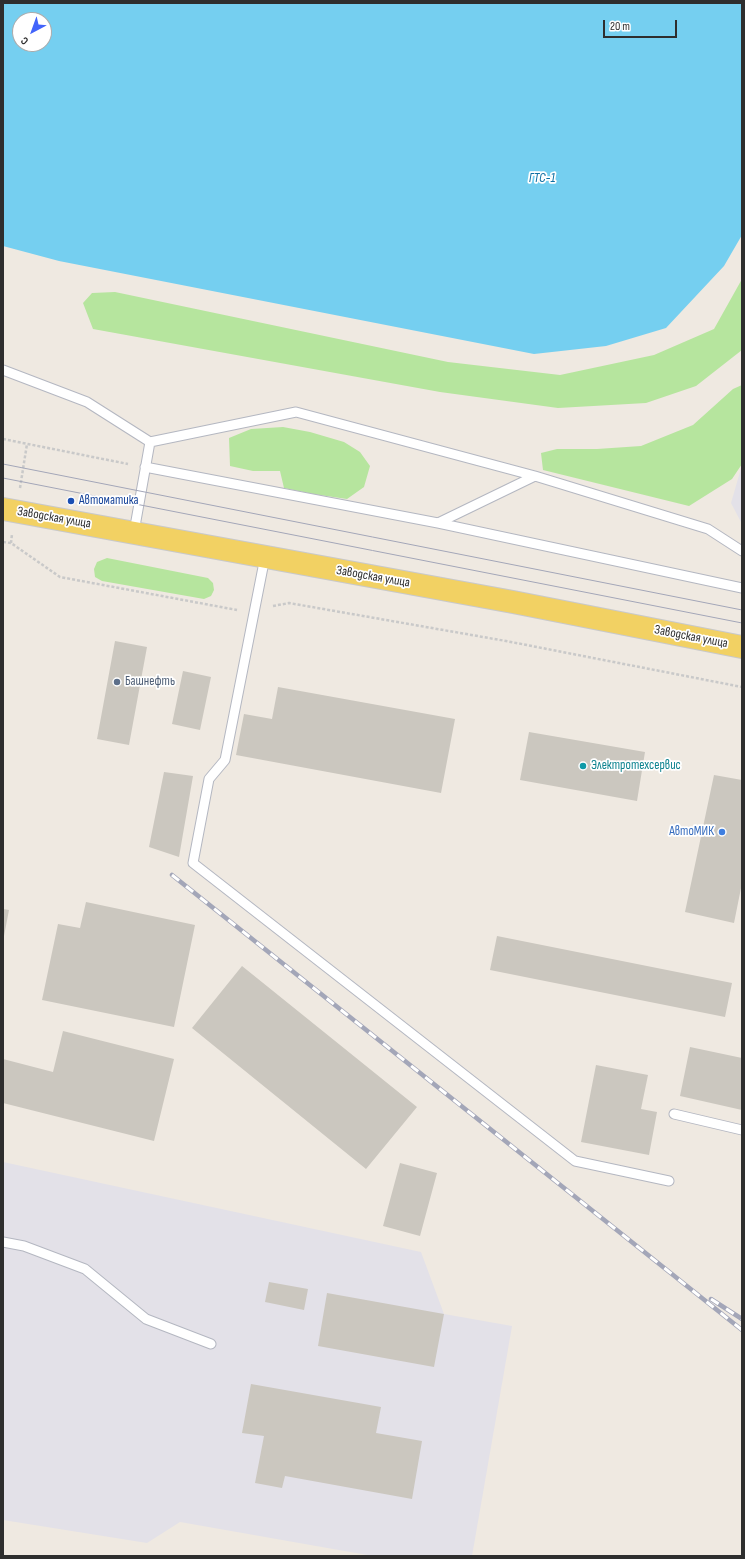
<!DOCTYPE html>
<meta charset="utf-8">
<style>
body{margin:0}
#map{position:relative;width:745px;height:1559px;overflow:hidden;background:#efe9e1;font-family:"Sofia Sans Condensed",sans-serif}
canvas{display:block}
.frame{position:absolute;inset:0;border:4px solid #2e2e2e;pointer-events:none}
.north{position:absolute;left:12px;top:12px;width:40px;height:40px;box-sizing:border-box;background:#fff;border:1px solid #ababab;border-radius:50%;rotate:221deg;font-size:11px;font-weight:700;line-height:16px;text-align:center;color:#2e2e2e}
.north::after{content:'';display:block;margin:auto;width:14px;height:18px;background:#4264fb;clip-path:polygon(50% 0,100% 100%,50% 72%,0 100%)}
.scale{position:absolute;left:603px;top:20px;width:74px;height:18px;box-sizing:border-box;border:2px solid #2e2e2e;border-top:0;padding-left:5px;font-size:12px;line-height:14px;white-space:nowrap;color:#2e2e2e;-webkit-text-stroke:3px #fff;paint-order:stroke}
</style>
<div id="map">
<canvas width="745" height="1559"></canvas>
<div class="frame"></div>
<div class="north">С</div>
<div class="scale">20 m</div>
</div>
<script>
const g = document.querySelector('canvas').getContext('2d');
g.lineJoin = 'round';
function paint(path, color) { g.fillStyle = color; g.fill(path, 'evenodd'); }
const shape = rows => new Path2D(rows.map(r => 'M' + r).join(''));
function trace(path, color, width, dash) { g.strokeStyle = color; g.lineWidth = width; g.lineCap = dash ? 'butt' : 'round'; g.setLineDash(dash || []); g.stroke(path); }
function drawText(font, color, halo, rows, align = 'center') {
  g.font = font + ' "Sofia Sans Condensed",sans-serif'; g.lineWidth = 3.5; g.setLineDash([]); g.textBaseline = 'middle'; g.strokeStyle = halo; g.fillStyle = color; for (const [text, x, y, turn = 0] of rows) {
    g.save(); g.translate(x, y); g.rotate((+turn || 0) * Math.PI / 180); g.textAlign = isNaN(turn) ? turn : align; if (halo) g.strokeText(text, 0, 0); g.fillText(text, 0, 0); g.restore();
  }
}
paint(shape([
 [742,465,742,524,731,503],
 [3,1162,421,1252,444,1314,512,1326,472,1556,373,1556,180,1522,147,1543,3,1520]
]), '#e3e1e8');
paint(shape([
 [742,279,742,350,696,386,646,403,558,408,440,392,93,329,83,303,92,293,115,292,448,362,560,375,654,355,714,329],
 [742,385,742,464,732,479,689,506,543,470,541,453,557,449,597,449,641,446,693,425,733,389],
 [283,427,310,432,344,442,360,452,370,466,364,487,347,499,313,494,284,488,280,471,253,471,230,466,229,438,251,429],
 [107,558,208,578,213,583,214,590,211,596,204,599,102,581,95,577,94,569,97,562]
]), '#b6e59e');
paint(shape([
 [3,3,742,3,742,235,724,266,666,328,606,346,534,354,59,261,3,246],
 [20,20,44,20,44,44,20,44]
]), '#75cff0');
paint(shape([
 [115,641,147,647,129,745,97,739],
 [183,671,211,677,200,730,172,724],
 [278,687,455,719,441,793,236,755,244,714,272,719],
 [529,732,645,752,637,801,520,780],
 [164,772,193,776,179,857,149,847],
 [714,775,742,780,742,883,734,923,685,912],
 [86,902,195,925,174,1027,42,1000,58,924,80,928],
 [3,909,9,910,4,936,3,936],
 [497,936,732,983,725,1017,490,970],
 [242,966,417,1107,366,1169,192,1028],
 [63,1031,174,1059,154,1141,3,1103,3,1059,53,1072],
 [690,1047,742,1058,742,1110,680,1096],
 [596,1065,648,1075,641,1109,657,1112,649,1155,581,1142],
 [400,1163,437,1173,420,1236,383,1226],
 [269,1282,308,1289,304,1310,265,1302],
 [327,1293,444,1314,434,1367,318,1346],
 [251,1384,381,1407,376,1433,422,1441,412,1499,285,1476,282,1488,255,1483,264,1436,242,1433]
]), '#cbc7bf');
const lane = shape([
 [3,370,87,402,150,442,296,412,535,476,708,529,742,551],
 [145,467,438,523,742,588],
 [438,523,535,476],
 [134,532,150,442],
 [265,557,225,760,209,779,193,863,575,1161,669,1181],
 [674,1114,742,1130],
 [3,1242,24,1246,85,1269,146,1319,211,1344]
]);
const primary = shape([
 [3,509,513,602,742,647]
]);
trace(lane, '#b4b7c1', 11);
trace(primary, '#c9c9c9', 24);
trace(shape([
 [3,439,128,464],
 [20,488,27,444],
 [3,542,11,543,60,577,237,610],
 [11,543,12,534],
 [273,606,289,603,506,641,742,687]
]), '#c9c9c9', 2.5, [3, 2]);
trace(lane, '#fff', 9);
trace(primary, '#f2d163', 22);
trace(shape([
 [3,464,742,610],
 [3,478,742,623]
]), '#a3a6b8', 1);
const rail = shape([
 [172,875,742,1330],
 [711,1299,742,1319]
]);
trace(rail, '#a3a6b8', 4.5);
trace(rail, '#fff', 3, [9]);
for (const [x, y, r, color] of [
 [71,501,4,"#1a4fb4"],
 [117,682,4,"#5c6f8a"],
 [583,766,4,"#0f9aa8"],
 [722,832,4,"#3f7fe0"]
]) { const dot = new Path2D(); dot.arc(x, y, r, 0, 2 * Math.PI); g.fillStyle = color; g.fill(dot); trace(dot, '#fff', 1.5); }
drawText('13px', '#164399', '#fff', [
 ["Автоматика",79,501]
], 'left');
drawText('13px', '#2e2e2e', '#fff', [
 ["Заводская улица",54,518,10],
 ["Заводская улица",373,577,10],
 ["Заводская улица",691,637,11]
]);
drawText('13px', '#4e5e75', '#fff', [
 ["Башнефть",125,682]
], 'left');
drawText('13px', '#0d838f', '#fff', [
 ["Электротехсервис",591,766]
], 'left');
drawText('13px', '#366cbe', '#fff', [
 ["АвтоМИК",714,832]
], 'right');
drawText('italic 14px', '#0d6fa3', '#fff', [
 ["ГТС-1",542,178]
]);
</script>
